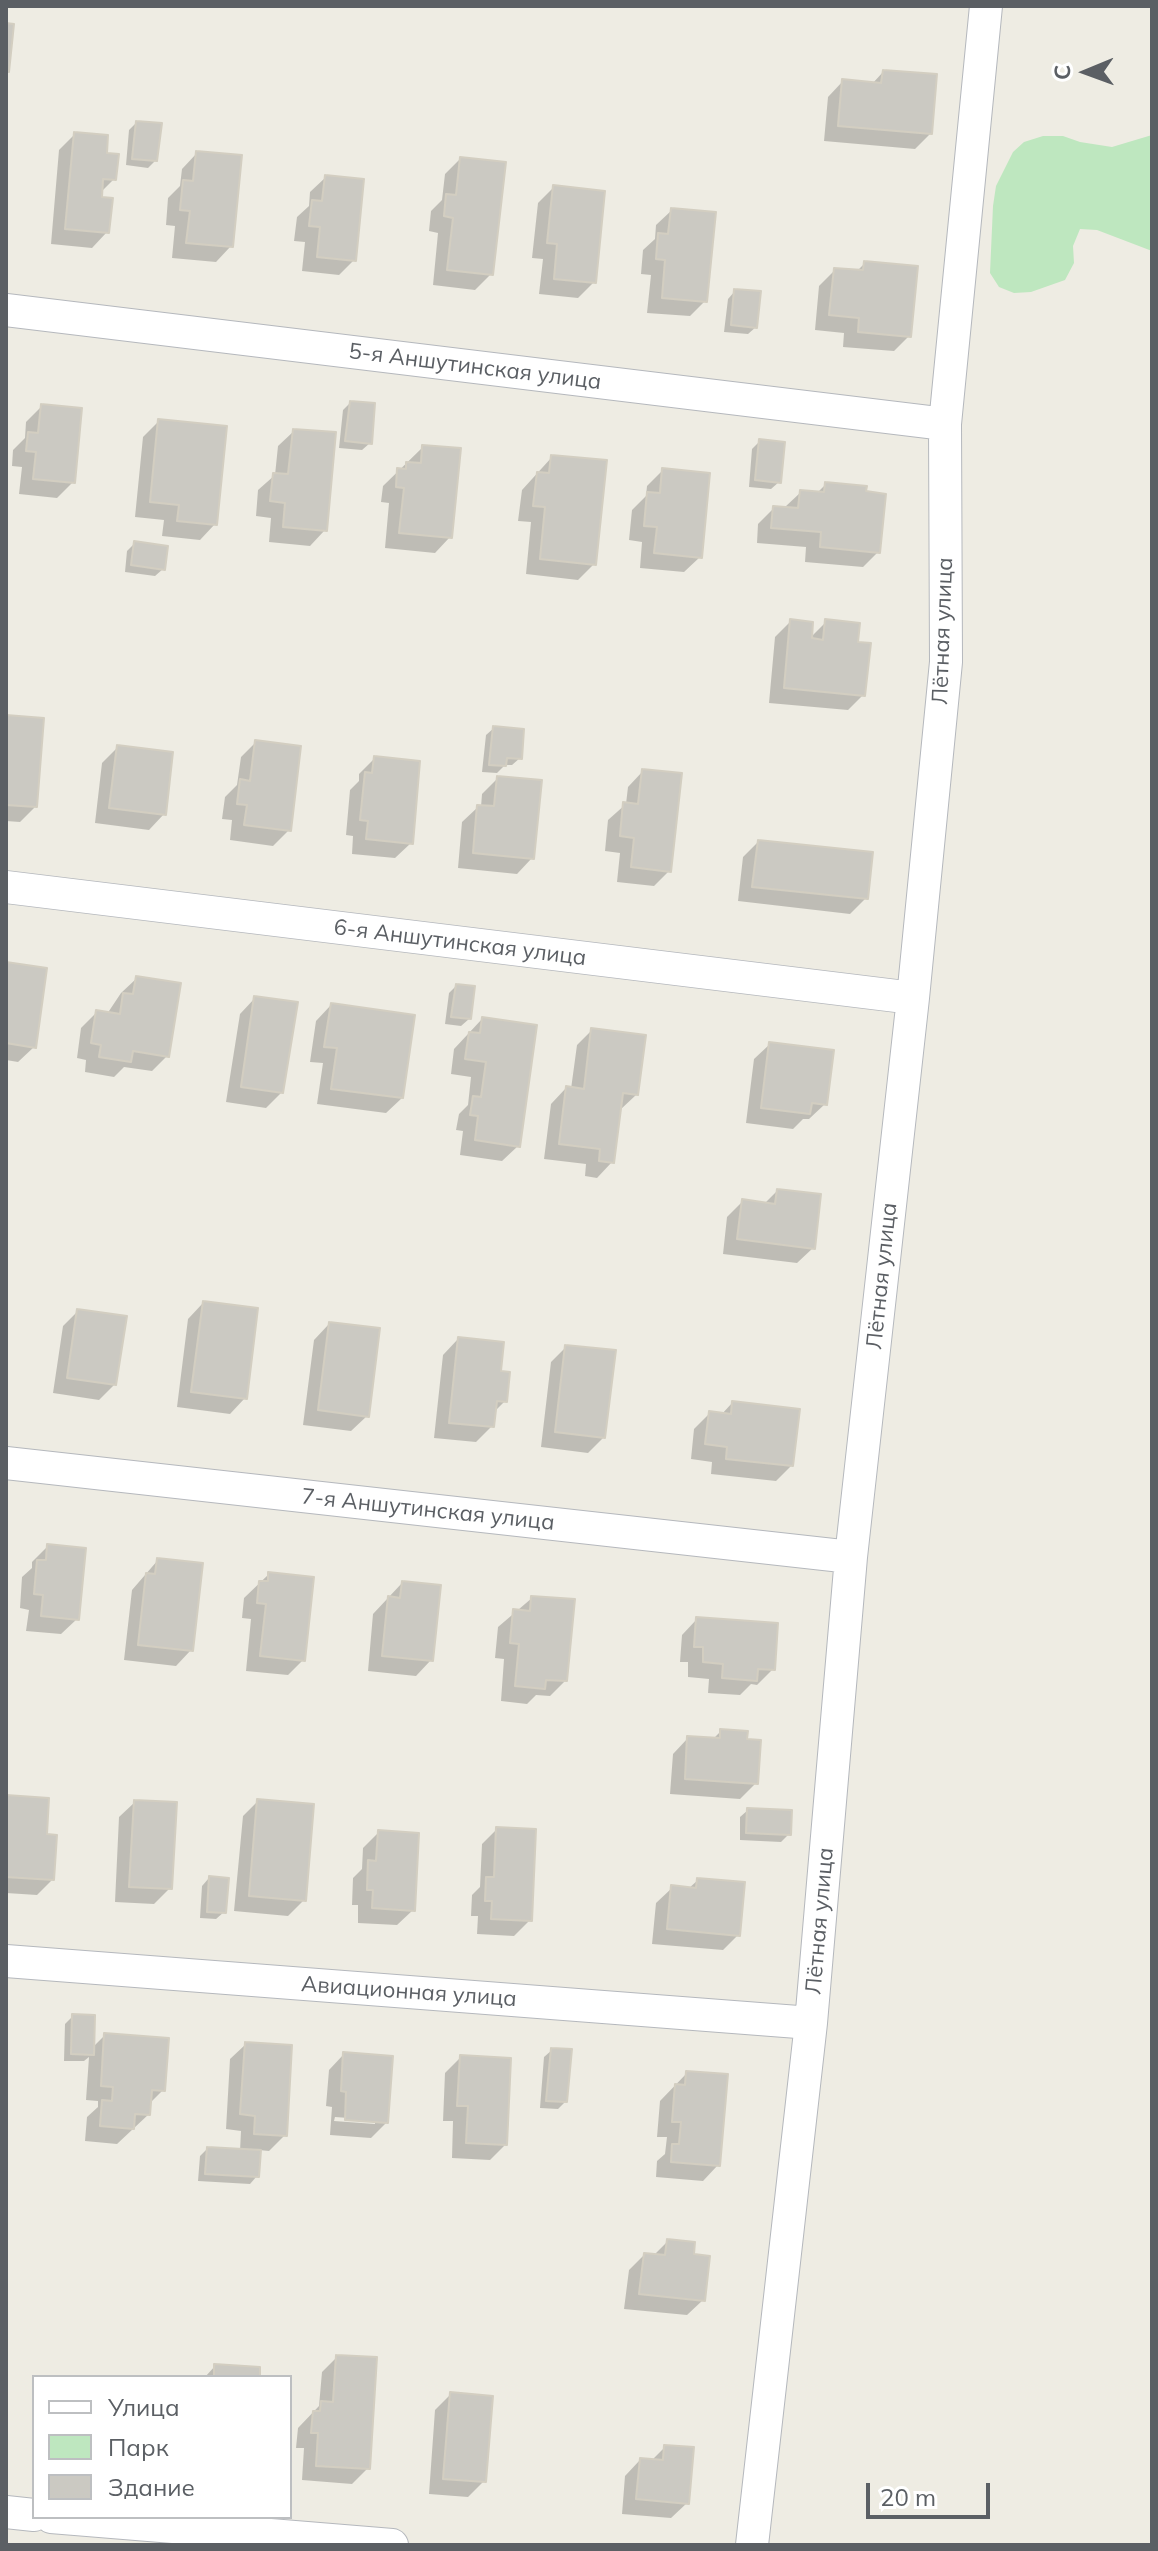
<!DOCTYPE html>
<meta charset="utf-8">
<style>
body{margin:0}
#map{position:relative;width:1158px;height:2551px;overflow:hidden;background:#eeece3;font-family:Mulish,sans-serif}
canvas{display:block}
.frame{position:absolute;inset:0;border:8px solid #5b5f64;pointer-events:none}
.legend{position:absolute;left:32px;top:2375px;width:260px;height:144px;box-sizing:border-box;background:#fff;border:2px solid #bdbfc1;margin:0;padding:10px 14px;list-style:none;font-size:24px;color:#5b5f64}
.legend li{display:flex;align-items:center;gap:16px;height:40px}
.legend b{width:40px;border:2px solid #bdbfc1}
.north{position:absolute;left:1046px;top:32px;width:80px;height:80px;-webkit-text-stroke:6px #fff;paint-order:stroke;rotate:269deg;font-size:22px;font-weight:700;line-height:32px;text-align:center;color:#5b5f64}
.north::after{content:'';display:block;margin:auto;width:28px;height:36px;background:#5b5f64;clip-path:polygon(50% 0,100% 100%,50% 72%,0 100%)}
.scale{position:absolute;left:866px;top:2483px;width:124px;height:36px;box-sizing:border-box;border:4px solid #5b5f64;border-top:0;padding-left:10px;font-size:24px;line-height:28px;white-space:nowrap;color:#5b5f64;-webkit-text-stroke:6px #fff;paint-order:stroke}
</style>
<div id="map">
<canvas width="1158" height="2551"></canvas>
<div class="frame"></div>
<ul class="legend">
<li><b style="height:10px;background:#fff"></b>Улица</li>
<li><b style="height:22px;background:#bee7bf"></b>Парк</li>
<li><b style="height:22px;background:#cbc9c2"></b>Здание</li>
</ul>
<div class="north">С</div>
<div class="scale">20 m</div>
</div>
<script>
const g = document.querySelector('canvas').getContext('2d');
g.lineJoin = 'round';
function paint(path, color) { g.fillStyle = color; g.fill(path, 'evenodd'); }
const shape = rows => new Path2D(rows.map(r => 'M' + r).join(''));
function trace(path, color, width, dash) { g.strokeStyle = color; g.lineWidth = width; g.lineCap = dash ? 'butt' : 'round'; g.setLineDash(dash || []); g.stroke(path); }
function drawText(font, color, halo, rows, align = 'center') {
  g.font = font + ' Mulish,sans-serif'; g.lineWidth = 6; g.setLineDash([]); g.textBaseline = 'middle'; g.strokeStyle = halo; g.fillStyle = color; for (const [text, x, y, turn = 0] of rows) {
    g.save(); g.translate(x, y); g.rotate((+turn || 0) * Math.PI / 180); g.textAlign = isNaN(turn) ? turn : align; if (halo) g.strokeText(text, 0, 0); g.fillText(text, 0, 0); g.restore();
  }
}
paint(shape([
 [1152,135,1152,251,1097,230,1080,229,1073,246,1074,263,1065,280,1031,292,1014,293,999,287,990,273,993,206,996,186,1013,152,1024,142,1043,136,1063,136,1080,142,1112,147]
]), '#bee7bf');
paint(shape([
 [883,72,930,134,915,149,824,141,828,97,843,81,872,84],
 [136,123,156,160,148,168,126,165,129,130],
 [75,134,104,154,114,179,100,193,107,232,92,248,51,244,59,150],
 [197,153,231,246,216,262,172,258,175,226,166,225,168,198,180,186,182,169],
 [460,159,491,274,475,290,433,285,438,233,429,231,431,211,442,200,445,174],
 [326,177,354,260,339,275,302,271,305,242,294,241,297,217,309,206,310,192],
 [554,187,594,282,578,298,539,294,543,259,532,258,538,203],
 [672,210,705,301,690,316,647,313,651,275,641,274,643,250,655,239,656,225],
 [865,263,909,336,894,351,843,347,844,333,815,330,819,286,835,270,856,272],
 [735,291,756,327,748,334,724,332,728,299],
 [350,403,370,443,362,450,339,448,343,410],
 [42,406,73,482,57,498,19,494,22,467,12,466,13,450,25,438,26,422],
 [159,421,215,524,200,540,162,536,164,520,135,517,143,437],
 [294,431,325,530,310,546,269,542,271,518,256,516,258,490,275,475,278,446],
 [760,441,779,482,771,489,749,487,752,449],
 [423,447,450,537,435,553,385,548,389,503,381,502,383,486],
 [552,457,594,564,578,580,526,574,531,522,518,521,522,490],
 [663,470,700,557,684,572,640,568,642,542,629,540,632,510,646,496,647,486],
 [826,484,878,552,863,567,805,562,806,547,757,543,758,524,774,508,785,507,801,492,817,493],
 [135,543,163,569,155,576,125,572,127,551],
 [791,621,810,638,826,622,856,644,863,695,848,710,769,703,775,637],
 [6,717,35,807,20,822,6,821],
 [494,728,520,758,512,765,505,765,497,773,482,772,486,735],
 [256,742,289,830,273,846,230,840,232,820,222,819,225,797,237,785,241,757],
 [118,747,164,814,149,830,95,823,102,763],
 [375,758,411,843,395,858,352,854,353,836,346,835,350,790,359,781,359,774],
 [643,771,669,871,654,886,617,882,620,853,605,851,608,820,626,804,628,787],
 [498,778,532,858,517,874,458,868,462,822,478,807,481,807,482,794],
 [758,842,866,898,850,914,738,901,743,857],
 [6,964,34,1047,18,1062,6,1060],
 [137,978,167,1056,152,1071,124,1067,114,1077,85,1072,86,1060,77,1058,81,1028,97,1012,107,1014,121,993],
 [456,986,469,1019,461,1026,445,1024,449,993],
 [255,998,282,1092,266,1108,226,1102,240,1014],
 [331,1005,402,1098,386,1113,317,1104,323,1063,310,1062,316,1021],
 [482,1019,518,1146,502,1161,460,1155,463,1131,456,1130,459,1114,468,1105,471,1077,451,1074,454,1049],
 [592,1030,636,1095,620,1110,612,1162,597,1178,585,1176,586,1164,544,1159,551,1104,566,1088,571,1089,577,1045],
 [770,1044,825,1104,809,1119,803,1119,793,1129,746,1123,754,1059],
 [777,1191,813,1248,797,1263,723,1254,727,1217,743,1201,764,1204],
 [203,1303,245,1398,230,1414,177,1407,188,1319],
 [78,1311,115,1384,99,1400,53,1393,63,1326],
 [329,1324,367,1416,351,1431,303,1425,314,1340],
 [458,1339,499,1373,505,1401,493,1413,492,1426,476,1442,434,1438,443,1355],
 [566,1347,604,1437,588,1453,541,1447,551,1362],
 [732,1403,791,1466,776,1481,711,1474,712,1462,691,1459,694,1429,710,1413,721,1415],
 [48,1546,77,1619,61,1634,26,1631,29,1610,20,1608,22,1577,32,1568,32,1562],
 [158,1560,191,1650,176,1666,124,1660,132,1590],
 [269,1574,303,1660,288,1675,246,1671,251,1619,242,1618,244,1598],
 [402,1583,431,1660,416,1676,368,1671,373,1614],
 [532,1598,565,1681,550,1696,536,1695,527,1704,501,1701,504,1659,495,1658,498,1627],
 [697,1619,773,1669,757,1685,751,1684,740,1695,708,1693,709,1679,688,1677,688,1662,680,1662,682,1635],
 [721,1731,745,1741,756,1783,740,1799,670,1794,673,1754,688,1738,712,1740],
 [6,1797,45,1836,53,1879,37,1895,6,1893],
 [258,1801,304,1900,288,1916,234,1911,243,1816],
 [135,1802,170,1888,154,1904,115,1902,119,1817],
 [748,1810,789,1834,781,1842,740,1840,740,1817],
 [497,1829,530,1920,514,1936,477,1934,478,1916,471,1916,472,1895,480,1887,482,1844],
 [379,1832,413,1910,397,1925,358,1923,358,1905,352,1905,353,1878,362,1869,363,1848],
 [209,1878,224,1912,216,1919,200,1918,202,1886],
 [698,1880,738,1935,723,1950,652,1944,656,1903,672,1888,688,1889],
 [73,2016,92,2048,105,2035,163,2090,149,2104,149,2114,117,2144,85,2141,87,2117,98,2107,98,2101,86,2100,89,2057,84,2061,64,2061,65,2024],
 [246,2044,285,2135,269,2151,259,2150,257,2176,250,2184,198,2181,200,2156,207,2149,240,2151,241,2131,226,2129,230,2059],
 [552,2050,565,2102,558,2109,540,2108,544,2057],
 [344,2054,387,2122,371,2138,330,2135,332,2107,326,2106,329,2070],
 [335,2117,375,2120,375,2124,334,2121],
 [461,2057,506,2144,490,2160,452,2158,453,2121,443,2121,445,2073],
 [687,2073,718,2165,703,2181,656,2177,657,2161,665,2154,667,2137,657,2137,660,2101],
 [668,2241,692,2256,703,2300,687,2315,624,2309,629,2270,644,2255,653,2256],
 [337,2357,368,2468,352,2484,302,2480,304,2448,296,2448,298,2428,319,2406,322,2372],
 [215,2366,258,2377,205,2377],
 [451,2394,484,2481,468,2497,429,2494,435,2410],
 [665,2447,687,2503,671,2518,622,2514,625,2476,640,2460,651,2461]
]), '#0003');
const building = shape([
 [6,23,14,24,9,72,6,71,6,23],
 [883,70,937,74,932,134,838,126,842,79,881,83,883,70],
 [136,121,162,123,157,161,132,159,136,121],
 [74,132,108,135,107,153,119,154,116,180,103,179,102,197,113,198,109,233,65,229,74,132],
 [196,151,242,155,233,247,186,243,190,211,180,210,183,180,193,181,196,151],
 [460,157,506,162,493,275,447,270,453,218,444,216,446,194,456,195,460,157],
 [325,175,364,179,356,261,317,257,320,227,309,226,312,200,322,201,325,175],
 [553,185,605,191,596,283,554,279,557,244,547,243,553,185],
 [671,208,716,212,707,302,662,298,665,260,656,259,658,233,668,234,671,208],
 [864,261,918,266,911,337,858,332,859,318,829,315,834,268,863,270,864,261],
 [734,289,761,291,757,328,731,325,734,289],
 [350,401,375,403,372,444,345,441,350,401],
 [41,404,82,408,75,483,33,479,36,452,26,451,28,432,38,433,41,404],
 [158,419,227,426,217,525,177,521,179,505,150,502,158,419],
 [293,429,336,432,327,531,283,527,285,503,270,501,273,473,288,474,293,429],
 [759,439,785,442,781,483,755,480,759,439],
 [422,445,461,448,452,538,399,533,404,488,396,487,397,468,406,469,406,462,421,463,422,445],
 [551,455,607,460,596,565,540,559,545,507,533,506,537,472,549,473,551,455],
 [662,468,710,473,702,558,654,553,657,527,644,526,647,492,660,493,662,468],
 [825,482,867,486,866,491,886,494,880,553,820,547,821,532,771,528,773,506,798,508,800,490,824,492,825,482],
 [134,541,168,546,165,570,131,565,134,541],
 [790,619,813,622,812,638,823,640,825,619,860,623,858,642,871,643,865,696,784,688,790,619],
 [6,715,44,718,37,807,6,805,6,715],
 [493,726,524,729,522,759,507,758,506,766,489,765,493,726],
 [255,740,301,746,291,831,244,825,247,805,237,804,240,779,250,781,255,740],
 [117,745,173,752,166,815,109,808,117,745],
 [374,756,420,761,413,844,366,839,368,821,360,820,365,772,372,773,374,756],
 [642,769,682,773,671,872,631,867,634,838,620,836,623,802,638,804,642,769],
 [497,776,542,780,534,859,473,853,477,805,494,806,497,776],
 [758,840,873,852,868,899,752,887,758,840],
 [6,962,47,968,36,1048,6,1043,6,962],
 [136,976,181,983,169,1057,133,1051,131,1062,99,1057,101,1045,91,1043,96,1010,120,1014,123,993,133,994,136,976],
 [456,984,475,986,471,1019,451,1017,456,984],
 [254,996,298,1002,283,1093,241,1087,254,996],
 [331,1003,415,1015,403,1098,331,1089,337,1048,324,1047,331,1003],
 [482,1017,537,1025,520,1147,475,1140,478,1116,470,1115,473,1096,481,1097,486,1062,465,1059,469,1032,480,1033,482,1017],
 [591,1028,646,1035,638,1095,623,1093,614,1163,599,1161,600,1149,559,1144,566,1086,584,1089,591,1028],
 [769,1042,834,1050,827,1105,812,1103,810,1114,761,1108,769,1042],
 [777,1189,821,1194,815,1249,737,1239,742,1199,775,1204,777,1189],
 [203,1301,258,1308,247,1399,191,1392,203,1301],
 [77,1309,127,1316,116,1385,67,1378,77,1309],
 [329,1322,380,1328,369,1417,318,1410,329,1322],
 [458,1337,504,1342,501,1371,510,1372,507,1402,497,1401,494,1427,449,1423,458,1337],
 [565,1345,616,1350,605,1438,555,1432,565,1345],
 [732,1401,800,1409,793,1466,726,1459,727,1447,705,1444,709,1411,731,1414,732,1401],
 [47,1544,86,1548,79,1620,41,1616,43,1595,34,1594,37,1560,46,1560,47,1544],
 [157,1558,203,1563,193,1651,138,1645,146,1573,155,1574,157,1558],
 [268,1572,314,1577,305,1661,260,1656,266,1604,257,1603,259,1581,268,1581,268,1572],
 [402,1581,441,1585,433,1661,382,1656,388,1596,400,1598,402,1581],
 [531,1596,575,1599,567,1681,546,1680,545,1689,515,1686,519,1644,510,1643,513,1609,530,1611,531,1596],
 [696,1617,778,1623,775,1670,758,1669,757,1681,722,1678,723,1664,703,1662,703,1647,694,1647,696,1617],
 [720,1729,748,1731,747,1739,761,1740,758,1784,685,1779,687,1736,720,1738,720,1729],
 [6,1795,49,1798,47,1834,57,1835,54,1880,6,1877,6,1795],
 [257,1799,314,1804,306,1901,249,1896,257,1799],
 [134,1800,177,1802,172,1889,129,1887,134,1800],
 [747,1808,792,1810,791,1835,746,1833,747,1808],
 [496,1827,536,1829,532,1921,491,1919,492,1901,485,1901,486,1877,494,1877,496,1827],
 [378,1830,419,1833,415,1911,372,1908,373,1890,367,1890,368,1860,376,1861,378,1830],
 [209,1876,229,1878,226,1913,207,1912,209,1876],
 [697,1878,745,1882,740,1936,667,1929,671,1885,696,1888,697,1878],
 [72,2014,95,2015,94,2055,71,2054,72,2014],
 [104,2033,169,2038,165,2091,152,2090,150,2115,135,2114,134,2129,100,2126,102,2100,112,2101,113,2087,101,2086,104,2033],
 [245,2042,292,2045,287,2136,254,2134,255,2116,240,2114,245,2042],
 [551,2048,572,2049,567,2102,546,2101,551,2048],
 [343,2052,393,2056,388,2123,345,2120,346,2092,341,2091,343,2052],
 [460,2055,511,2058,507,2145,466,2143,468,2106,457,2106,460,2055],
 [686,2071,728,2074,720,2166,671,2162,672,2144,679,2144,681,2122,672,2122,675,2084,685,2085,686,2071],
 [207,2147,261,2150,259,2177,205,2174,207,2147],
 [667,2239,695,2242,694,2254,710,2256,705,2301,639,2294,644,2253,665,2255,667,2239],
 [336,2355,377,2357,370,2469,316,2466,318,2433,311,2433,313,2411,320,2411,321,2401,333,2402,336,2355],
 [214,2364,260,2367,260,2377,214,2377,214,2364],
 [450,2392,493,2396,486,2482,443,2479,450,2392],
 [664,2445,694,2447,689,2504,636,2499,640,2458,663,2460,664,2445]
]);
paint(building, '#cbc9c2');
trace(building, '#d3cec1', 2);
const minor = shape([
 [6,310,945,424],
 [6,887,913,998],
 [6,1463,851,1557],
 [6,1961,811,2023],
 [6,2512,34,2515],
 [51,2517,392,2545],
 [752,2545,811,2023,851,1557,913,998,946,662,945,424,986,6]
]);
trace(minor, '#b5b8bd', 34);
trace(minor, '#fff', 32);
drawText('22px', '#5b5f64', '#fff', [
 ["5-я Аншутинская улица",475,367,7],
 ["Лётная улица",943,631,-88],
 ["6-я Аншутинская улица",460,943,7],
 ["Лётная улица",882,1276,-84],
 ["7-я Аншутинская улица",428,1510,6],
 ["Лётная улица",820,1921,-85],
 ["Авиационная улица",409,1992,4]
]);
</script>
